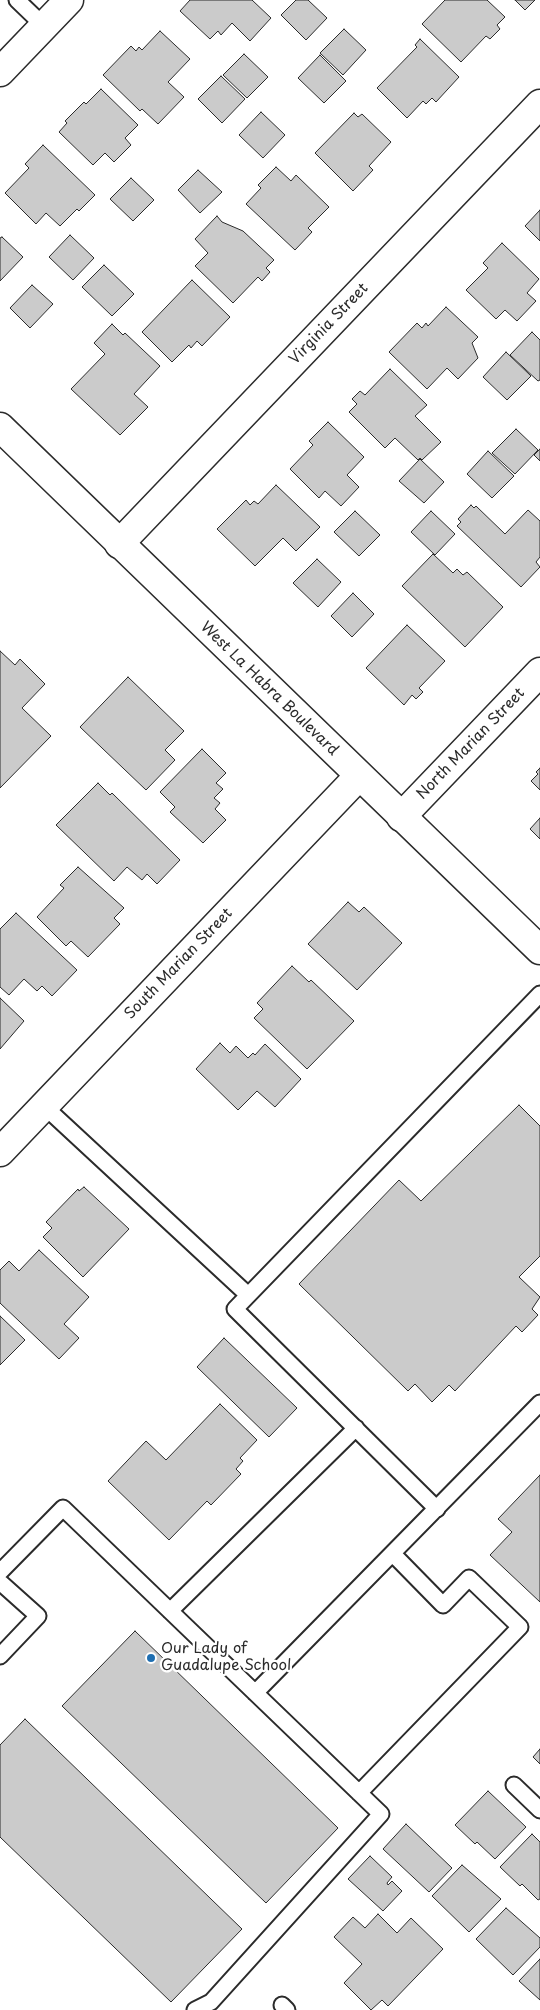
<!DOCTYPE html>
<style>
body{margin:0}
canvas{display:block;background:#fff}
</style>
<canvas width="540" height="2010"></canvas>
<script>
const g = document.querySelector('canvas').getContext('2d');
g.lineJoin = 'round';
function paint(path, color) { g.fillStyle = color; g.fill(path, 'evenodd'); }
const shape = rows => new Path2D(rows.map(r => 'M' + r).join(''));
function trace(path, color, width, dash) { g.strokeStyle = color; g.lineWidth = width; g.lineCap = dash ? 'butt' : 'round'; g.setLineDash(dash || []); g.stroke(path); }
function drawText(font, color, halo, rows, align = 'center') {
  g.font = font + ' "Playpen Sans",sans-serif'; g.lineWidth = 4.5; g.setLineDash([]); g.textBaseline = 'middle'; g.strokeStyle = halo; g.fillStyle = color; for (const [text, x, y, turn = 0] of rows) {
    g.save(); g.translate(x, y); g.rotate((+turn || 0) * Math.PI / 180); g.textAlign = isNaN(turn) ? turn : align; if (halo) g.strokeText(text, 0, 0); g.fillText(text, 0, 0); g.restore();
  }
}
const building = shape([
 [190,0,252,0,271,18,250,41,232,23,221,35,218,31,210,39,180,11,190,0],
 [296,0,308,0,327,18,306,40,281,15,296,0],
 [445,0,487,0,505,17,497,25,500,29,490,39,486,36,461,62,422,24,445,0],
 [515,0,535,0,525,10,515,0],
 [344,29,366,50,343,75,320,53,344,29],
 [160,31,190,59,168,82,184,97,158,124,142,109,140,111,103,75,131,46,136,51,139,47,142,50,160,31],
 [420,39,459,77,436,102,432,98,426,104,423,101,407,118,377,88,417,47,415,45,420,39],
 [244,54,268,77,247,98,223,75,244,54],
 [320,55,346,81,324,103,298,78,320,55],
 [221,76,245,99,222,123,198,99,221,76],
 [101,89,138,125,125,138,131,145,114,162,105,153,93,165,59,132,67,123,65,121,84,102,86,104,101,89],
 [261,112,285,135,263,158,239,135,261,112],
 [354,113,358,117,362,114,391,142,369,166,373,170,353,191,315,153,354,113],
 [43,145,95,195,79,211,77,209,60,226,46,213,36,224,5,193,29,168,25,164,43,145],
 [276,167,291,181,296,175,329,207,308,228,312,232,295,250,246,204,261,188,258,185,276,167],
 [198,170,222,192,200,213,178,190,198,170],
 [131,178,154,200,133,221,110,199,131,178],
 [540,210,540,241,525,226,540,210],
 [217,216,222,222,243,231,274,260,266,268,270,272,262,281,258,277,233,303,195,266,208,253,195,239,217,216],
 [70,235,94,258,73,280,49,257,70,235],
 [2,237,23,257,0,281,0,238,2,237],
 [502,243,539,279,527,293,536,301,517,321,505,310,496,319,466,290,488,268,483,263,502,243],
 [104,265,134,294,112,316,82,287,104,265],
 [192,280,230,317,202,346,197,341,191,348,189,345,172,362,142,332,192,280],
 [32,285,53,304,30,328,10,308,32,285],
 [446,307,478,337,472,343,478,358,458,379,447,368,427,389,389,352,417,323,422,328,426,323,428,326,446,307],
 [112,324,123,335,125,333,160,366,134,394,148,407,120,435,71,389,105,354,94,343,112,324],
 [532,332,540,340,540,380,538,381,510,355,532,332],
 [506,352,531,376,507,400,483,377,506,352],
 [390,369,427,405,415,416,441,442,422,460,420,458,418,460,395,438,385,448,349,412,357,404,352,399,360,391,365,395,390,369],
 [328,422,364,457,347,475,359,487,341,506,325,491,319,498,290,469,313,445,309,441,328,422],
 [516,429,538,450,515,474,492,453,516,429],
 [540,449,540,461,534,455,540,449],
 [488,451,514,476,492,498,467,474,488,451],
 [420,459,444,482,424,503,399,481,420,459],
 [276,485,320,527,296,551,283,538,255,566,217,529,246,500,250,505,254,501,258,504,276,485],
 [471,505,474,508,476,506,505,534,528,510,540,521,540,557,536,562,540,567,521,587,457,526,461,522,458,519,471,505],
 [355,511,380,535,359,556,334,532,355,511],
 [431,511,455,534,435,555,411,532,431,511],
 [433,554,453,573,457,569,463,575,467,572,503,607,465,647,402,586,433,554],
 [317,559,341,582,318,607,293,583,317,559],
 [353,593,374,614,352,637,331,616,353,593],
 [407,625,445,661,419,688,423,692,416,699,412,695,404,705,366,668,407,625],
 [0,651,15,665,20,659,45,684,22,708,51,736,0,788,0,651],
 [128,677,184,731,165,750,175,760,146,790,80,727,128,677],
 [202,749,226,773,216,783,223,789,214,798,220,803,215,809,226,820,203,843,170,812,175,807,160,792,202,749],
 [540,768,540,790,531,781,538,774,536,772,540,768],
 [98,783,110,795,112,793,180,860,157,884,147,874,142,880,127,867,114,881,56,825,98,783],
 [540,818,540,839,530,829,540,818],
 [78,867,124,908,114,918,120,924,88,957,71,941,66,946,37,917,64,888,60,885,78,867],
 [348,902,359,912,364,907,402,943,357,990,308,944,348,902],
 [16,913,77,970,52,996,42,986,37,991,24,979,9,995,0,987,0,929,16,913],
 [292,966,309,982,311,980,354,1021,307,1069,254,1018,263,1009,257,1003,292,966],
 [0,998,24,1021,0,1049,0,998],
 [220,1043,230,1053,236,1046,248,1058,253,1053,255,1055,265,1044,301,1079,275,1107,257,1091,238,1110,196,1069,220,1043],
 [519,1105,540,1126,540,1256,519,1277,540,1297,532,1309,538,1315,522,1332,516,1326,455,1391,449,1385,432,1402,415,1384,408,1391,299,1284,399,1180,421,1201,519,1105],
 [84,1187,129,1229,83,1277,43,1237,52,1228,46,1222,78,1189,79,1191,84,1187],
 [39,1250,89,1297,64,1324,79,1338,59,1359,0,1303,0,1270,9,1261,19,1271,39,1250],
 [0,1316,25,1340,0,1365,0,1316],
 [224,1338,297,1408,269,1437,197,1367,224,1338],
 [220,1404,257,1440,240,1458,243,1461,236,1469,241,1474,211,1505,207,1501,169,1540,108,1481,146,1441,166,1460,220,1404],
 [540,1475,540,1602,490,1555,512,1532,498,1519,540,1475],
 [135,1631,338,1828,266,1903,62,1706,135,1631],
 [25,1719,242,1929,171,2002,0,1837,0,1745,25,1719],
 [540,1749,540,1764,533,1757,540,1749],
 [488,1791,526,1827,495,1859,477,1842,475,1844,455,1825,488,1791],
 [406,1824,452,1868,429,1892,383,1849,406,1824],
 [532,1834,540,1842,540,1899,538,1900,522,1884,520,1886,500,1867,532,1834],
 [370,1856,392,1877,387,1883,388,1885,392,1881,402,1891,383,1911,348,1879,370,1856],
 [462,1865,501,1899,469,1932,432,1896,462,1865],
 [506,1908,540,1938,540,1947,513,1975,476,1939,506,1908],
 [378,1914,397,1933,411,1918,443,1949,388,2006,382,2000,371,2010,344,1983,362,1964,334,1937,353,1917,365,1928,378,1914],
 [540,1959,540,2000,519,1981,540,1959]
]);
paint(building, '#cbcbcb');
trace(building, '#2b2b2b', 1);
const lane = shape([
 [17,0,44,26],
 [44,1106,248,1295],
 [437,1509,235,1309,540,994],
 [0,1572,63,1508,381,1814,211,2002,195,2010],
 [0,1582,38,1616,0,1656],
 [170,1611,356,1428],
 [255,1693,540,1403],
 [514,1785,540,1810],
 [359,1793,520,1627,469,1578,443,1605,393,1554],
 [282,2005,287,2010]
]);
const street = shape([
 [119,544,540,104],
 [401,817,540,672],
 [0,1152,359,776]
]);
const secondary = shape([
 [0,72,69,0],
 [0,427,540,950]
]);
trace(lane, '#2b2b2b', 19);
trace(street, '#2b2b2b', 31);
trace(secondary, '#2b2b2b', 31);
trace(lane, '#fff', 15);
trace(street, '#fff', 28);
trace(secondary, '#fff', 28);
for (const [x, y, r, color] of [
 [151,1658,5,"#1f6fb2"]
]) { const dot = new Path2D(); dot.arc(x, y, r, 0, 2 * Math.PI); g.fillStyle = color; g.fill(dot); trace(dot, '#fff', 2); }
drawText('15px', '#2b2b2b', '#fff', [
 ["Virginia Street",329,324,-46],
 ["West La Habra Boulevard",269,689,44],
 ["North Marian Street",471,744,-46],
 ["South Marian Street",179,964,-46]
]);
drawText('15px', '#2b2b2b', '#fff', [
 ["Our Lady of",161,1649],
 ["Guadalupe School",161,1666]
], 'left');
</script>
